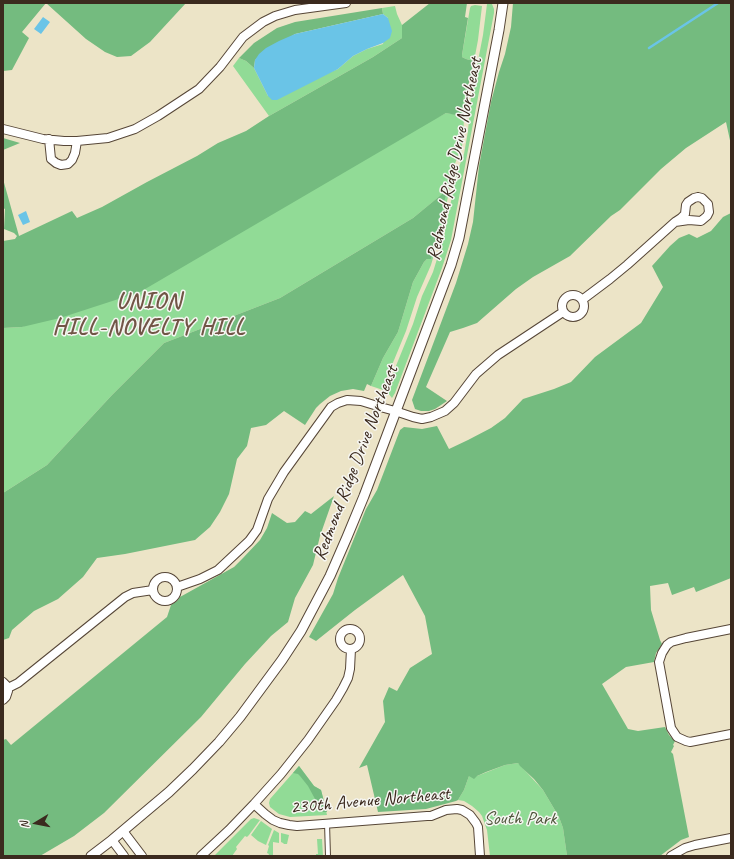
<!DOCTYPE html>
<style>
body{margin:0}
#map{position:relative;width:734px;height:859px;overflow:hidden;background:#ece4c7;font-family:Caveat,sans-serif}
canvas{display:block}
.frame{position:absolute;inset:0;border:4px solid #3b2a1e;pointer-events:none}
.north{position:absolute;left:16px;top:803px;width:40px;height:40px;-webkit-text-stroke:3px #f6f6f2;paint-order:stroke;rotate:260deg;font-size:11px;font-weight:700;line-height:16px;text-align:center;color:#3b2a1e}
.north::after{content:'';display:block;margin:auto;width:14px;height:18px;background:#3b2a1e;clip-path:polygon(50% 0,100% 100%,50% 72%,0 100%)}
</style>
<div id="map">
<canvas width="734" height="859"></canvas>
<div class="frame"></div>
<div class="north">N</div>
</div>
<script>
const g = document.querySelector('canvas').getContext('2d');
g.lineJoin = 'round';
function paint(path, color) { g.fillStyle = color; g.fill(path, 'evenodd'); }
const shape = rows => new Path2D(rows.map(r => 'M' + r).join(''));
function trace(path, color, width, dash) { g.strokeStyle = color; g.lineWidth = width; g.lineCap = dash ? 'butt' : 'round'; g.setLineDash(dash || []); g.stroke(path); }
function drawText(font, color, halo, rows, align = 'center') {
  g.font = font + ' Caveat,sans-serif'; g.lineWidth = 3; g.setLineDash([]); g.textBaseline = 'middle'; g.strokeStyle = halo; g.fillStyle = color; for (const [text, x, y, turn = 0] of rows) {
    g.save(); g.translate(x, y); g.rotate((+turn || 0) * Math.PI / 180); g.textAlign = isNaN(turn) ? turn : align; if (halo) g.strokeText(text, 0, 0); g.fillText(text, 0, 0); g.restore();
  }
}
paint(shape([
 [488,3,491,3,492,4,494,9,494,13,451,240,442,268,395,393,392,398,388,393,387,388,413,324,422,296,433,272,444,236,457,172,464,154,468,131,471,97,483,35,487,4],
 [475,5,482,6,478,40,474,61,466,59,462,57,462,55,470,8,471,6],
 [395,6,397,14,402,25,402,38,373,57,269,116,233,66,239,58,246,61,254,68,268,96,338,69,353,56,367,49,383,44,388,18,383,14,382,8],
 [468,87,465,103,463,135,462,146,454,166,442,227,436,248,431,265,417,297,406,331,385,382,383,390,371,386,383,358,398,332,413,282,424,262,427,259,446,191,413,218,280,298,164,343,112,395,47,465,3,493,3,328,22,327,446,113,460,115,465,89],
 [518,763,543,790,559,817,563,828,567,856,490,856,487,830,482,816,479,812,472,806,464,801,458,800,464,790,469,776,477,776,505,765],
 [299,766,314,786,321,790,327,815,290,817,279,814,270,807,269,803,270,799],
 [254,818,260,820,249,835,247,837,245,836,236,847,237,849,232,856,214,856,251,819],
 [261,821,272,829,266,845,258,841,251,835],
 [274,830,279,833,279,843,273,842,273,856,268,856,269,854,267,853,269,846,268,845],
 [281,833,289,835,287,844,284,844,283,843,281,842],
 [317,839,322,839,323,856,316,856,316,854,318,854]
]), '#91db96');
paint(shape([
 [3,3,186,3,150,42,131,56,117,57,105,52,86,39,46,3,22,32,29,38,12,70,3,71],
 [430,3,467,3,465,17,468,18,462,55,462,57,466,59,474,61,468,87,465,89,461,116,446,113,140,292,60,318,22,327,3,328,3,241,15,239,17,236,14,233,4,229,5,209,3,208,3,179,19,236,72,211,77,218,102,207,147,182,197,156,218,143,246,131,269,116,373,57,402,38,402,25],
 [513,3,731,3,731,145,726,122,686,148,661,169,620,210,611,216,570,256,533,277,516,289,477,323,463,328,450,332,426,387,447,401,435,409,429,411,421,411,415,409,412,400,456,283,468,244,473,222,479,166,491,102,499,72,505,54,511,27],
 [382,8,383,14,295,34,255,60,254,68,246,61,239,58,254,43,277,28,295,22],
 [3,138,20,143,3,150],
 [447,190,431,259,427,259,424,262,413,282,398,332,383,358,371,386,367,384,364,391,353,389,341,391,330,396,320,404,316,408,305,425,284,411,266,425,251,428,247,446,237,459,229,494,220,512,210,527,195,540,125,554,97,558,83,577,58,599,34,611,12,630,9,638,3,640,3,493,47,465,112,395,164,343,280,298,413,218],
 [731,213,731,578,696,592,694,587,672,595,668,583,650,586,651,610,660,640,662,644,656,653,654,662,626,667,602,684,628,729,638,731,665,727,669,735,675,741,673,745,674,746,671,752,673,754,689,837,681,840,660,856,567,856,563,828,559,817,543,790,534,779,520,766,518,763,505,765,486,772,477,776,474,779,469,776,464,790,458,800,456,801,426,809,378,812,367,765,359,768,385,722,383,701,389,687,397,691,410,668,432,654,425,616,403,575,355,610,316,641,309,637,333,594,338,578,366,509,377,490,400,430,404,427,422,429,437,426,449,449,468,440,491,428,505,418,523,399,554,389,571,382,595,357,641,323,663,287,652,266,670,246,679,238,689,234,697,238,711,231,723,217],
 [334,496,320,536,313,565,295,598,288,622,271,636,245,664,201,717,104,813,74,836,40,856,3,856,3,740,6,739,11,745,167,617,171,605,177,601,180,597,234,567,243,558,260,540,267,528,272,513,287,523,295,522,305,511,311,514],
 [299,766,314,786,321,790,327,812,323,812,321,810,308,786,300,776,298,774,293,773]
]), '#74bb7f');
paint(shape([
 [383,14,388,18,392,31,390,38,383,43,367,49,353,56,338,69,277,100,272,100,268,96,254,68,255,60,259,54,266,48,279,41,295,34],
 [43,17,50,22,41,34,34,29],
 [26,211,30,222,23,225,18,215]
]), '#6ac4e7');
trace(shape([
 [649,48,718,3]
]), '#6ac4e7', 2.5);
const service = shape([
 [327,823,328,856]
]);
const minor = shape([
 [3,129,43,139,64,141,77,141,108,138,135,129,158,116,199,89,220,67,243,37,263,22,275,16,295,10,346,3],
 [49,139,51,159,56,163,61,165,68,164,72,160,75,153,77,141],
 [698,197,702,198,708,204,709,212,707,216,701,221,689,220,675,222,681,218,685,214,686,205,688,202,694,198,698,197],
 '562 306a11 11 0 1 1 22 0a11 11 0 1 1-22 0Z',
 [582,300,610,279,627,265,675,222],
 '153 589a12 12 0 1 1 24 0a12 12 0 1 1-24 0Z',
 [177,587,200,579,218,570,249,541,257,530,268,499,284,472,331,407,338,403,347,400,361,401,384,408,395,411,413,417,422,419,431,417,445,411,454,403,476,374,498,355,563,312],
 '340 639a10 10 0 1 1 20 0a10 10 0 1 1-20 0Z',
 [731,629,686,638,671,642,667,645,662,653,659,662,671,728,677,737,686,741,690,742,731,734],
 [3,682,6,685,8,691,6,697,3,700],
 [8,688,18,683,125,597,133,593,153,590],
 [254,804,265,814,273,820,280,823,289,825,297,826,427,816,431,816,446,810,457,809,462,810,470,815,476,823,478,827,480,856],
 [123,831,142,856],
 [112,840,124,856],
 [201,856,229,830,254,804,281,774,308,740,336,700,343,688,348,678,350,669,351,649],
 [671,856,685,848,695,845,731,838]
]);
const tertiary = shape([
 [91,856,112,840,169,792,193,769,219,742,240,717,282,660,301,631,330,576,347,537,364,496,451,265,459,238,499,30,503,3]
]);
trace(service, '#564637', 6);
trace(minor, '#564637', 10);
trace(tertiary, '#564637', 11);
trace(service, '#fff', 4);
trace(minor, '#fff', 8);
trace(tertiary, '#fff', 9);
drawText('19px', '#3b2a1e', '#f6f6f2', [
 ["Redmond Ridge Drive Northeast",455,159,-78],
 ["Redmond Ridge Drive Northeast",356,463,-69],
 ["230th Avenue Northeast",370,801,-5]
]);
drawText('19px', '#50563c', '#f6f6f2', [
 ["South Park",520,819]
]);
g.letterSpacing = '1px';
drawText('bold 23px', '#715546', '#f6f6f2', [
 ["UNION",149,302],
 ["HILL-NOVELTY HILL",149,328]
]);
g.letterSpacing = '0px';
</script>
